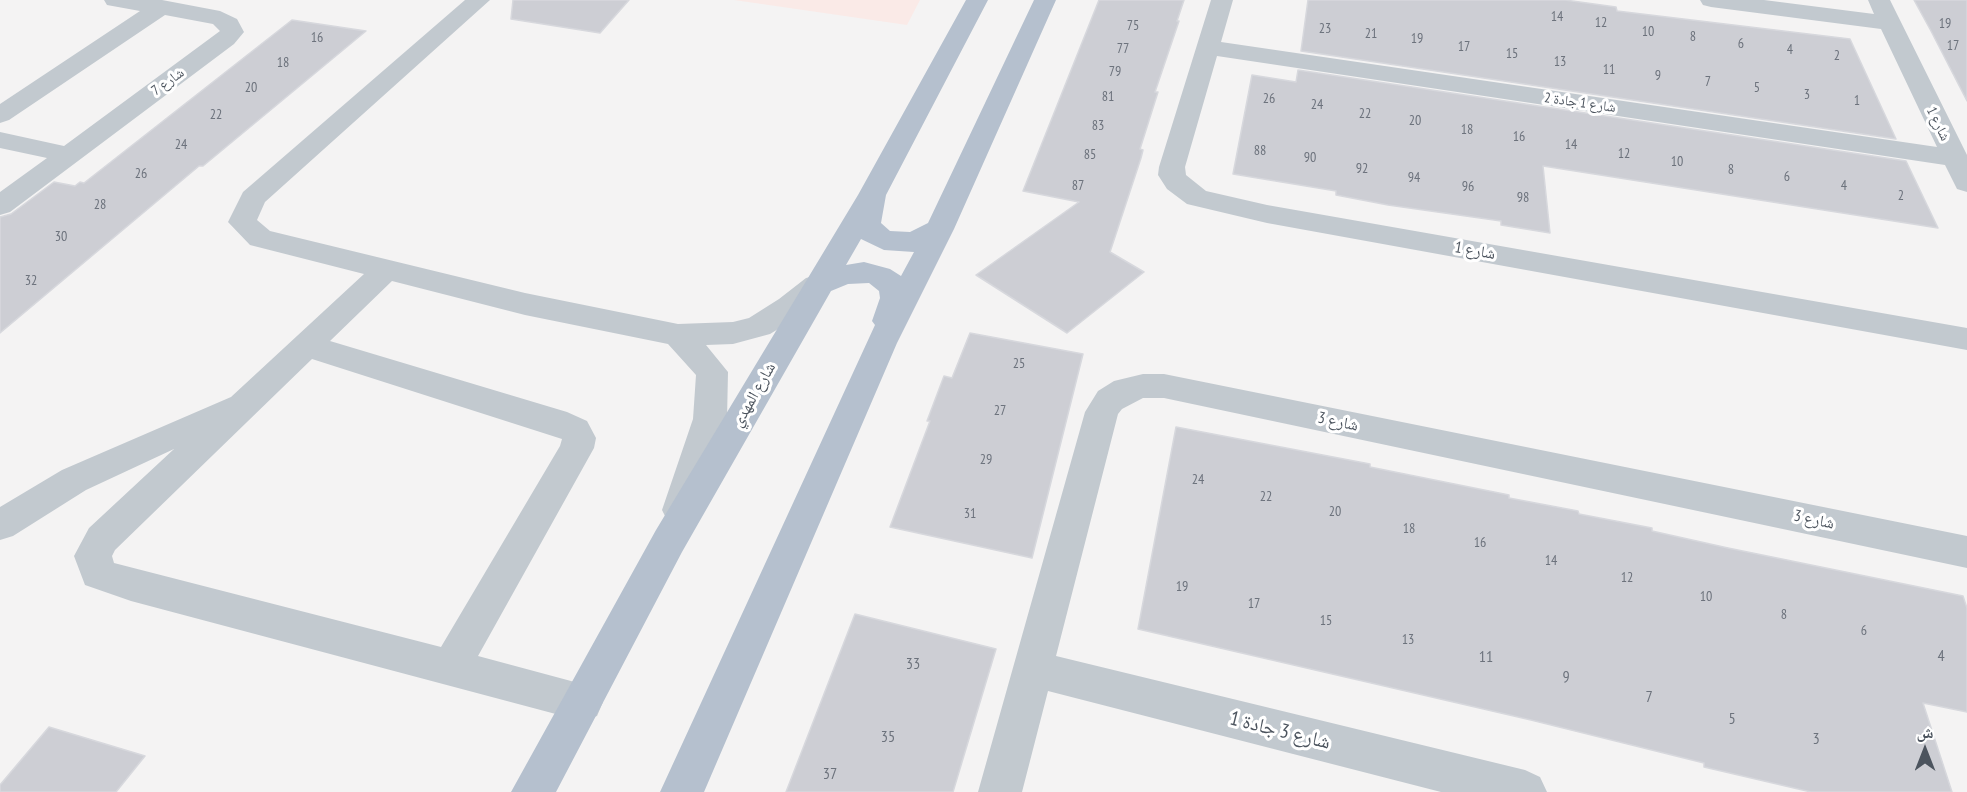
<!DOCTYPE html>
<meta charset="utf-8">
<style>
body{margin:0}
#map{position:relative;width:1967px;height:792px;overflow:hidden;background:#f4f3f3;font-family:"PT Sans Narrow","Noto Naskh Arabic",sans-serif}
canvas{display:block}
.north{position:absolute;left:1895px;top:720px;width:60px;height:60px;-webkit-text-stroke:4px #fff;paint-order:stroke;rotate:0deg;font-size:16px;font-weight:700;line-height:24px;text-align:center;color:#4c545e}
.north::after{content:'';display:block;margin:auto;width:21px;height:27px;background:#4c545e;clip-path:polygon(50% 0,100% 100%,50% 72%,0 100%)}
</style>
<div id="map">
<canvas width="1967" height="792"></canvas>
<div class="north">ش</div>
</div>
<script>
const g = document.querySelector('canvas').getContext('2d');
g.lineJoin = 'round';
function paint(path, color) { g.fillStyle = color; g.fill(path, 'evenodd'); }
const shape = rows => new Path2D(rows.map(r => 'M' + r).join(''));
function trace(path, color, width, dash) { g.strokeStyle = color; g.lineWidth = width; g.lineCap = dash ? 'butt' : 'round'; g.setLineDash(dash || []); g.stroke(path); }
function drawText(font, color, halo, rows, align = 'center') {
  g.font = font + ' "PT Sans Narrow","Noto Naskh Arabic",sans-serif'; g.lineWidth = 6; g.setLineDash([]); g.textBaseline = 'middle'; g.strokeStyle = halo; g.fillStyle = color; for (const [text, x, y, turn = 0] of rows) {
    g.save(); g.translate(x, y); g.rotate((+turn || 0) * Math.PI / 180); g.textAlign = isNaN(turn) ? turn : align; if (halo) g.strokeText(text, 0, 0); g.fillText(text, 0, 0); g.restore();
  }
}
paint(shape([
 [734,0,920,0,907,25]
]), '#faeae7');
const building = shape([
 [513,0,629,0,600,33,511,19,513,0],
 [1099,0,1184,0,1177,21,1179,21,1155,92,1158,92,1140,149,1143,150,1141,158,1110,252,1144,272,1067,333,976,275,1079,202,1023,191,1099,0],
 [1308,0,1565,0,1616,7,1617,11,1850,39,1896,139,1301,51,1308,0],
 [1914,0,1967,0,1967,101,1931,31,1914,0],
 [292,20,366,31,203,166,199,166,0,333,0,217,11,214,54,182,75,186,80,182,84,183,292,20],
 [1298,70,1906,161,1938,228,1543,166,1550,233,1501,225,1501,221,1388,205,1336,195,1336,191,1233,174,1252,75,1296,82,1298,70],
 [970,333,1083,354,1032,558,890,527,930,421,927,421,944,376,952,378,970,333],
 [1176,427,1370,464,1370,467,1509,495,1509,498,1578,511,1579,514,1652,528,1652,531,1728,548,1963,596,1967,608,1967,712,1923,703,1952,792,1811,792,1704,767,1704,763,1531,720,1138,629,1176,427],
 [855,614,996,649,953,792,786,792,855,614],
 [49,727,145,756,116,792,0,792,0,785,49,727]
]);
paint(building, '#cdced4');
trace(building, '#d7d8dd', 1.5);
paint(shape([
 [104,0,162,0,220,11,237,19,244,32,234,44,10,212,0,215,0,192,47,158,0,148,0,132,64,146,220,31,213,24,165,15,9,120,0,123,0,104,140,11,107,5,104,0],
 [465,0,490,0,265,202,257,220,270,231,525,293,678,324,733,322,749,318,779,299,806,278,817,275,828,278,832,285,828,292,801,315,770,334,733,344,706,345,728,372,727,419,698,510,693,520,680,525,667,520,662,510,693,419,696,375,668,344,525,315,392,281,330,341,567,412,587,421,596,438,594,448,478,656,597,688,603,702,597,716,582,721,131,601,85,585,74,556,89,528,174,449,86,490,13,536,0,540,0,507,62,470,231,397,364,274,250,245,228,222,243,192,465,0],
 [312,359,562,439,560,446,441,647,114,563,112,556,115,550,312,359],
 [1211,0,1233,0,1221,42,1937,147,1881,29,1711,7,1703,5,1700,0,1764,0,1874,14,1868,0,1890,0,1967,155,1967,192,1957,189,1945,165,1217,56,1185,167,1186,175,1206,191,1267,205,1967,328,1967,350,1267,223,1187,204,1167,189,1158,175,1159,167,1211,0],
 [1143,374,1164,374,1967,536,1967,568,1164,398,1143,398,1122,409,1118,414,1056,656,1525,770,1540,777,1547,792,1441,792,1048,691,1022,792,978,792,1085,412,1098,391,1114,381,1143,374]
]), '#c2c9cf');
paint(shape([
 [966,0,988,0,886,195,881,223,890,231,910,232,928,223,1034,0,1056,0,954,229,897,343,704,792,660,792,875,325,872,321,880,298,879,291,869,283,848,284,831,291,682,552,556,792,511,792,656,530,858,195,966,0],
 [861,239,884,250,914,252,901,276,890,269,864,262,846,265,861,239]
]), '#b5c0ce');
drawText('14px', '#6c727c', null, [
 ["14",1557,17],
 ["12",1601,23],
 ["19",1945,24],
 ["75",1133,26],
 ["23",1325,29],
 ["10",1648,32],
 ["21",1371,34],
 ["8",1693,37],
 ["16",317,38],
 ["19",1417,39],
 ["6",1741,44],
 ["17",1953,46],
 ["17",1464,47],
 ["77",1123,49],
 ["4",1790,50],
 ["15",1512,54],
 ["2",1837,56],
 ["13",1560,62],
 ["18",283,63],
 ["11",1609,70],
 ["79",1115,72],
 ["9",1658,76],
 ["7",1708,82],
 ["20",251,88],
 ["5",1757,88],
 ["3",1807,95],
 ["81",1108,97],
 ["26",1269,99],
 ["1",1857,101],
 ["24",1317,105],
 ["22",1365,114],
 ["22",216,115],
 ["20",1415,121],
 ["83",1098,126],
 ["18",1467,130],
 ["16",1519,137],
 ["24",181,145],
 ["14",1571,145],
 ["88",1260,151],
 ["12",1624,154],
 ["85",1090,155],
 ["90",1310,158],
 ["10",1677,162],
 ["92",1362,169],
 ["8",1731,170],
 ["26",141,174],
 ["6",1787,177],
 ["94",1414,178],
 ["87",1078,186],
 ["4",1844,186],
 ["96",1468,187],
 ["2",1901,196],
 ["98",1523,198],
 ["28",100,205],
 ["30",61,237],
 ["32",31,281],
 ["25",1019,364],
 ["27",1000,411],
 ["29",986,460],
 ["24",1198,480],
 ["22",1266,497],
 ["20",1335,512],
 ["31",970,514],
 ["18",1409,529],
 ["16",1480,543],
 ["14",1551,561],
 ["12",1627,578],
 ["19",1182,587],
 ["10",1706,597],
 ["17",1254,604],
 ["8",1784,615],
 ["15",1326,621],
 ["6",1864,631],
 ["13",1408,640]
]);
drawText('14px', '#4c545e', '#fff', [
 ["شارع 7",168,82,-36],
 ["شارع 1 جادة 2",1580,103,8],
 ["شارع 1",1938,124,64]
]);
drawText('16px', '#4c545e', '#fff', [
 ["شارع 1",1475,251,10],
 ["شارع المهدي",754,395,-60],
 ["شارع 3",1338,422,12],
 ["شارع 3",1814,520,12]
]);
drawText('16px', '#6c727c', null, [
 ["4",1941,656],
 ["11",1486,657],
 ["33",913,664],
 ["9",1566,677],
 ["7",1649,697],
 ["5",1732,719],
 ["35",888,737],
 ["3",1816,739],
 ["37",830,774]
]);
drawText('20px', '#4c545e', '#fff', [
 ["شارع 3 جادة 1",1280,731,14]
]);
</script>
